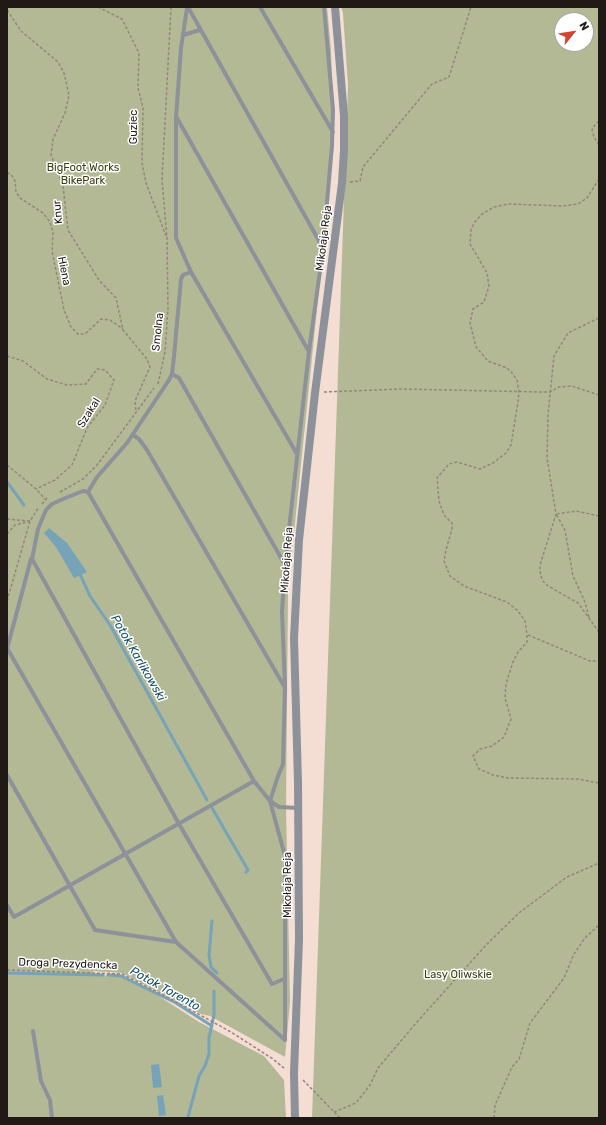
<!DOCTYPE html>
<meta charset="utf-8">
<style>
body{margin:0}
#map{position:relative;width:606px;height:1125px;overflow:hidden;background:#f4ddd3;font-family:Rubik,sans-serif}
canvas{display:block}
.frame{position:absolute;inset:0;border:8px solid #211915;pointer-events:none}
.north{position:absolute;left:554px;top:12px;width:40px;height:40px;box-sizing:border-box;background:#fff;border:1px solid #a6a3a1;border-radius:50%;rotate:60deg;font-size:11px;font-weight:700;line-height:16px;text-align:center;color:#211915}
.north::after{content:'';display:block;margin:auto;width:14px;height:18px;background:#d24630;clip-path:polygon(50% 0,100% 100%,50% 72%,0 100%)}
</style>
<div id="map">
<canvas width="606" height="1125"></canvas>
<div class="frame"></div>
<div class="north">N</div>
</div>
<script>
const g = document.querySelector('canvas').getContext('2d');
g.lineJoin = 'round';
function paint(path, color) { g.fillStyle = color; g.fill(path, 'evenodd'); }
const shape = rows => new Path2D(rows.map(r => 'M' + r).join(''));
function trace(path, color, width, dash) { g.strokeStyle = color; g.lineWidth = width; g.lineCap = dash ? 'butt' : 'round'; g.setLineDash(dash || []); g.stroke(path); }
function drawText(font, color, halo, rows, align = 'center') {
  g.font = font + ' Rubik,sans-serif'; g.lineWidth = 3; g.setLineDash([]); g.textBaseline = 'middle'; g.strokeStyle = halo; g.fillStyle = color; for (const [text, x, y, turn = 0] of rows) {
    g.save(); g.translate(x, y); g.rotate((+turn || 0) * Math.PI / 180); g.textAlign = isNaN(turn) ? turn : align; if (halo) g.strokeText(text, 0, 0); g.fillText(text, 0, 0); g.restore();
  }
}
paint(shape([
 [7,7,327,7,331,50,334,143,288,591,286,808,290,1002,285,1057,210,1016,201,1014,122,973,93,971,92,975,121,976,154,993,199,1022,264,1056,284,1080,286,1118,7,1118],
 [341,7,599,7,599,1118,312,1118,348,85,343,13],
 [562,20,586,20,586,44,562,44]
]), '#b3b994');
paint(shape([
 [49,528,67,543,87,572,74,578,56,547,44,533],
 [159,1064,162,1087,153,1088,151,1065],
 [163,1095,166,1115,159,1116,157,1096]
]), '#77a3b8');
trace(shape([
 [7,482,24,505],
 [79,572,90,596,110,625,207,800],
 [212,808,248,870,246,872],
 [212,921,209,955,211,967,217,973],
 [7,973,103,975],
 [108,975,121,976,176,1003,212,1026],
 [188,1117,199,1076,205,1066,209,1054,209,1038,214,1015,214,991]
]), '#77a3b8', 3);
trace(shape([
 [98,7,122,19,139,53,138,88,143,108,142,163,146,183,166,236],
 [7,10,21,31,58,62,64,73,69,95,65,113,53,139,51,155,63,186,68,230,99,280,116,298,123,330,147,359,150,367,135,401,136,412],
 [599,121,595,125,592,130,594,137,599,145],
 [7,173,11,174,15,181,16,192,20,198,43,213,50,222,53,233,52,251,64,310,71,327,78,334,85,334,101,319,110,320,123,329],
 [599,179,587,198,578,204,562,206,509,204,494,207,482,214,474,223,471,230,470,244,487,273,489,286,484,302,473,309,470,323,476,347,488,361,507,368,512,373,517,380,519,391,518,402,511,445,506,453,493,463,480,469,457,462,449,464,437,478,439,501,444,515,452,523,452,529,446,550,444,561,450,576,464,586,507,602,518,611,525,621,527,634,527,642,518,652,513,662,506,684,505,698,511,719,504,737,492,746,480,749,473,756,479,769,493,775,508,778,578,779,599,783],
 [350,182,360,181,363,167,432,84,449,77,471,7],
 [599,318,568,333,554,356,548,415,547,458,556,514,540,565,540,571,542,580,548,586,578,603,599,632],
 [7,356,23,361,47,379,67,385,86,384,97,369,105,370,114,380,105,405,87,428,72,465,55,480,36,489],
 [158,384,165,352,168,308,167,238,162,180,171,7],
 [324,392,401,389,541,392,550,392,559,387,572,386,599,395],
 [7,465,36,489,45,499],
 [60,492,83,479,97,465,154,388],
 [42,504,47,498],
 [7,519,29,521],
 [7,534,15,525,30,521],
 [7,601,30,521,39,507],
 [589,617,585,602,573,576,565,530,556,514,576,511,599,516],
 [528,635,590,661,599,661],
 [7,970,122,974,171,999,231,1032,273,1059,285,1069],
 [303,1080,340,1118],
 [334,1112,356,1103,370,1085,378,1068,417,1022,487,944,519,913,567,877,599,863],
 [494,1118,495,1105,512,1067,519,1059,530,1023,564,978,574,954,585,938,599,925]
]), '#95857e', 1.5, [3, 2]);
trace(shape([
 [188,7,323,248],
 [260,7,333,132],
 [200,30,183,35,181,48,176,118,176,238,191,272,297,454],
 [183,35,187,8],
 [177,118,308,350],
 [191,272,183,275,181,279,174,356,172,374,169,380,127,443,97,477,88,492,83,491,63,499,52,504,46,510,38,529,32,559,179,824,272,984,284,979],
 [172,374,179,378,285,565],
 [133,435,139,439,147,450,284,686],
 [88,492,254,781,270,801,279,807,299,808],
 [7,648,176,942,285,1040],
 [7,649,31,559],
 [7,775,95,930,176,942],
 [7,905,14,917,254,781],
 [33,1031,41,1081,50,1100,52,1118],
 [285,1040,285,856,270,801,278,776,283,764,285,687,282,611,285,565,309,351,323,249,332,145,333,110,324,7]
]), '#8d919a', 4);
trace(shape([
 [295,1118,294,1073,299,939,298,782,294,638,299,540,315,393,342,183,344,150,344,116,335,7]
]), '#8d919a', 8);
drawText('11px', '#211915', '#fff', [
 ["Guziec",134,127,-90],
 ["Knur",58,212,-95],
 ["Mikołaja Reja",324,238,-83],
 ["Hiena",64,271,79],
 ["Smolna",158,332,-84],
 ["Szakal",89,413,-58],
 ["Mikołaja Reja",287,560,-86],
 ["Mikołaja Reja",288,885,-90],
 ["Droga Prezydencka",68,964,2]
]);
drawText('11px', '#3a3f0e', '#fff', [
 ["BigFoot Works",83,168],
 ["BikePark",83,181],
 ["Lasy Oliwskie",458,975]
]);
drawText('italic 12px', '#154f66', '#fff', [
 ["Potok Karlikowski",138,658,60],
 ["Potok Torento",165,989,29]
]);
</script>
